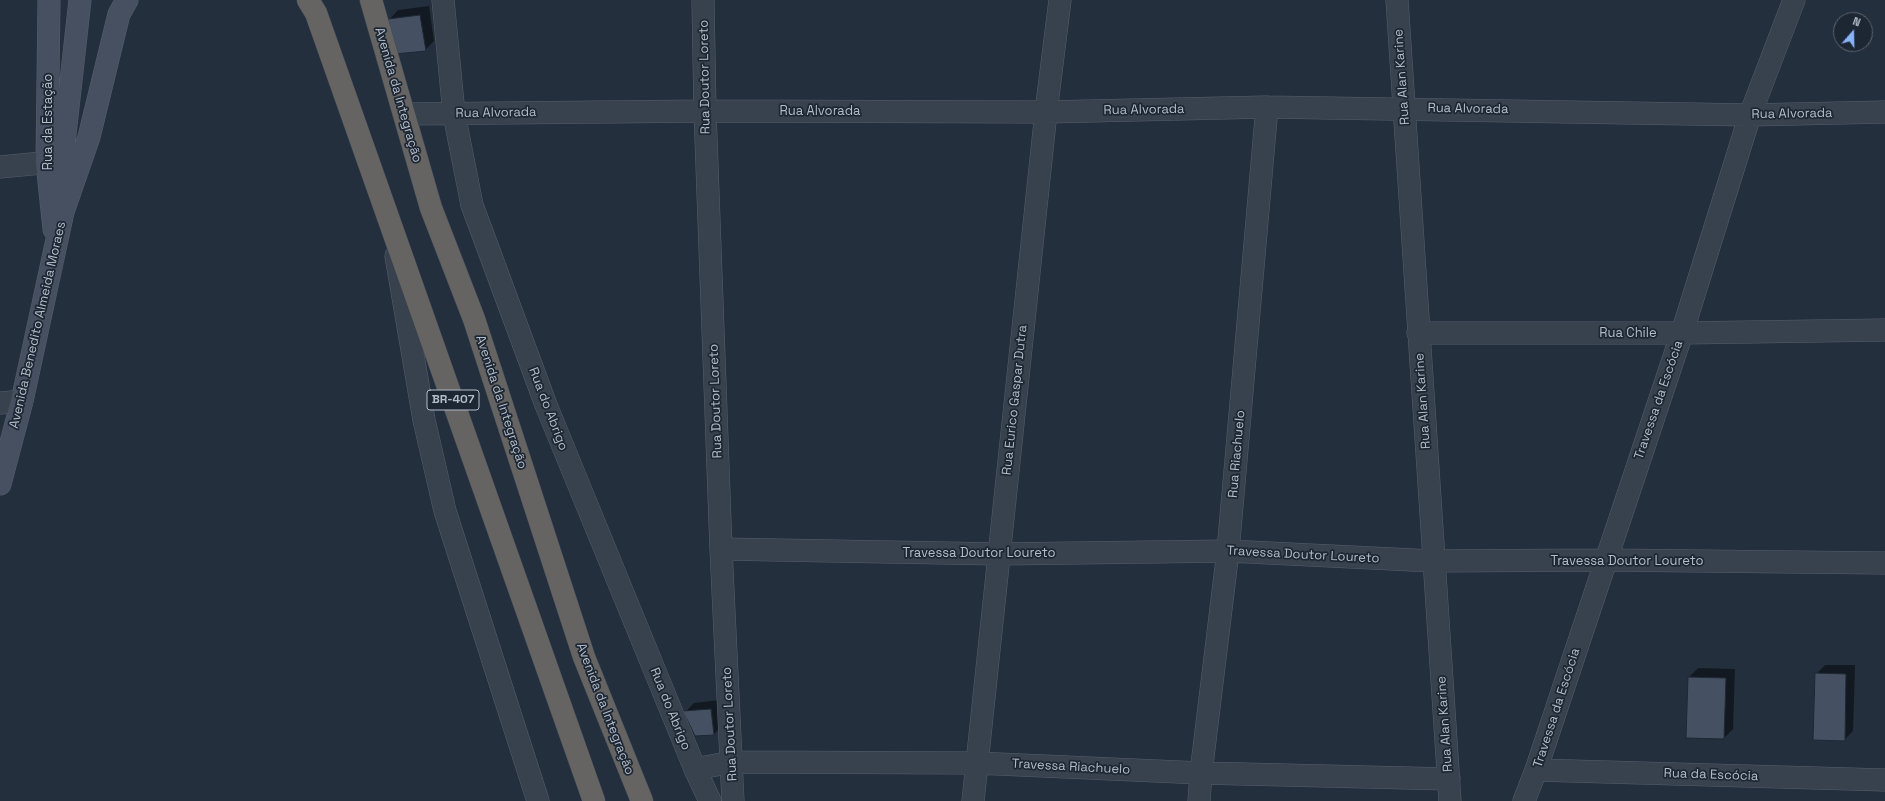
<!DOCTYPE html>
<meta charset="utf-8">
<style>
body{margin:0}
#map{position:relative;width:1885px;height:801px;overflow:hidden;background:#242f3e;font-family:"Space Grotesk",sans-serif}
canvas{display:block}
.north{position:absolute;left:1833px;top:12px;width:40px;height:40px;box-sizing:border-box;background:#1d2633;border:1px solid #59626f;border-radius:50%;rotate:20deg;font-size:11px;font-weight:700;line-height:16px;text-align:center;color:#b4bcc9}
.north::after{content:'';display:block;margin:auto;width:14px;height:18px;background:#8ab4f8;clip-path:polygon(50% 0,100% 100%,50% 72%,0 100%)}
</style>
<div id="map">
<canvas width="1885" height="801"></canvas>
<div class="north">N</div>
</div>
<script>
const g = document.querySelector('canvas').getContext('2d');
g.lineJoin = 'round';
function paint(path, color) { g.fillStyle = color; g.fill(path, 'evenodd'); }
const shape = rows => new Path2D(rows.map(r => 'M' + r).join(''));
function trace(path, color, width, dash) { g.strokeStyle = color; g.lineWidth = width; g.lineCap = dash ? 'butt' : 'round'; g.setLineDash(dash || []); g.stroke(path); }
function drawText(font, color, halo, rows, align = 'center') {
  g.font = font + ' "Space Grotesk",sans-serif'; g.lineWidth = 3.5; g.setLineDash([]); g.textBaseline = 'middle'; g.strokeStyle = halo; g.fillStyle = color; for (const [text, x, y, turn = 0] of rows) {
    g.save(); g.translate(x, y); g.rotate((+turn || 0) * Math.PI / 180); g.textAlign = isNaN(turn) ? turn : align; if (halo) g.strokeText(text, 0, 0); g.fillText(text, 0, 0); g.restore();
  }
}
paint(shape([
 [429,6,434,41,425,50,389,20,398,10],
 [1825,665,1855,665,1853,731,1844,740,1816,674],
 [1698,668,1735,669,1733,729,1724,738,1687,737,1689,677],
 [720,700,723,725,714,734,685,712,694,703]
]), '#0007');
const building = shape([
 [420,15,426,51,395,54,388,19,420,15],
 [1815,673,1846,674,1845,741,1813,740,1815,673],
 [1688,677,1726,678,1724,739,1686,738,1688,677],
 [711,709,714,735,695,736,683,711,711,709]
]);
paint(building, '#455162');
trace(building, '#1f2835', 1);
const minor = shape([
 [443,0,454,114,472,205,546,405,695,769,710,801],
 [703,0,705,111,721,549,733,801],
 [1397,0,1450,801],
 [404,114,705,111,1046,112,1267,107,1750,115,1885,112],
 [0,167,62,161],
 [396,256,424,420,445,511,538,801],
 [1418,333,1682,333,1885,330],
 [0,403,22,401],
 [721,549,999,554,1228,551,1433,561,1605,560,1885,563],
 [695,769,732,762,976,763,1201,773,1449,779],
 [1536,770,1885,780],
 [973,801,1046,112,1060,0],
 [1199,801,1201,773,1228,551,1267,107],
 [1524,801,1536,770,1682,333,1750,115,1794,0]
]);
const secondary = shape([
 [49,0,47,163,54,229],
 [62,187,62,161,80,0],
 [0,484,22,401,63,212,89,137,119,14,127,0]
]);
const trunk = shape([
 [308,0,316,13,594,801],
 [371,0,431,208,474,319,584,657,642,801]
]);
trace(minor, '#565f6c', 23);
trace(secondary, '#565f6c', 23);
trace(trunk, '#434c59', 23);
trace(minor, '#38414e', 22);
trace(secondary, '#465061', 22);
trace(trunk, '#656462', 22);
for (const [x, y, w] of [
 [453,400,52]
]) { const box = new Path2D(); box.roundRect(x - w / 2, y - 10, w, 20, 3); g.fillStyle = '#1d2633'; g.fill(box); trace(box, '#b4bcc9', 1); }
drawText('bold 12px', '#b4bcc9', null, [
 ["BR-407",453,400]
]);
drawText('13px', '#b4bcc9', '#1d2633', [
 ["Rua Doutor Loreto",705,77,-91],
 ["Rua Alan Karine",1402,77,-94],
 ["Avenida da Integração",398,95,74],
 ["Rua Alvorada",1468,109,1],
 ["Rua Alvorada",1144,110,-1],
 ["Rua Alvorada",820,111],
 ["Rua Alvorada",496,113,-1],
 ["Rua Alvorada",1792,114,-1],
 ["Rua da Estação",48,122,-90],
 ["Avenida Benedito Almeida Moraes",38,325,-77],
 ["Rua Chile",1628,333],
 ["Rua Eurico Gaspar Dutra",1015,400,-84],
 ["Travessa da Escócia",1659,400,-71],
 ["Rua Doutor Loreto",716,401,-92],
 ["Rua Alan Karine",1423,401,-94],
 ["Avenida da Integração",501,402,72],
 ["Rua do Abrigo",548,409,69],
 ["Rua Riachuelo",1237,454,-85],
 ["Travessa Doutor Loureto",979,553],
 ["Travessa Doutor Loureto",1303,555,3],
 ["Travessa Doutor Loureto",1627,561],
 ["Travessa da Escócia",1557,708,-72],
 ["Avenida da Integração",605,709,69],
 ["Rua do Abrigo",670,709,68],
 ["Rua Doutor Loreto",730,724,-93],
 ["Rua Alan Karine",1445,724,-94],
 ["Travessa Riachuelo",1071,767,3],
 ["Rua da Escócia",1711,775,2]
]);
</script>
